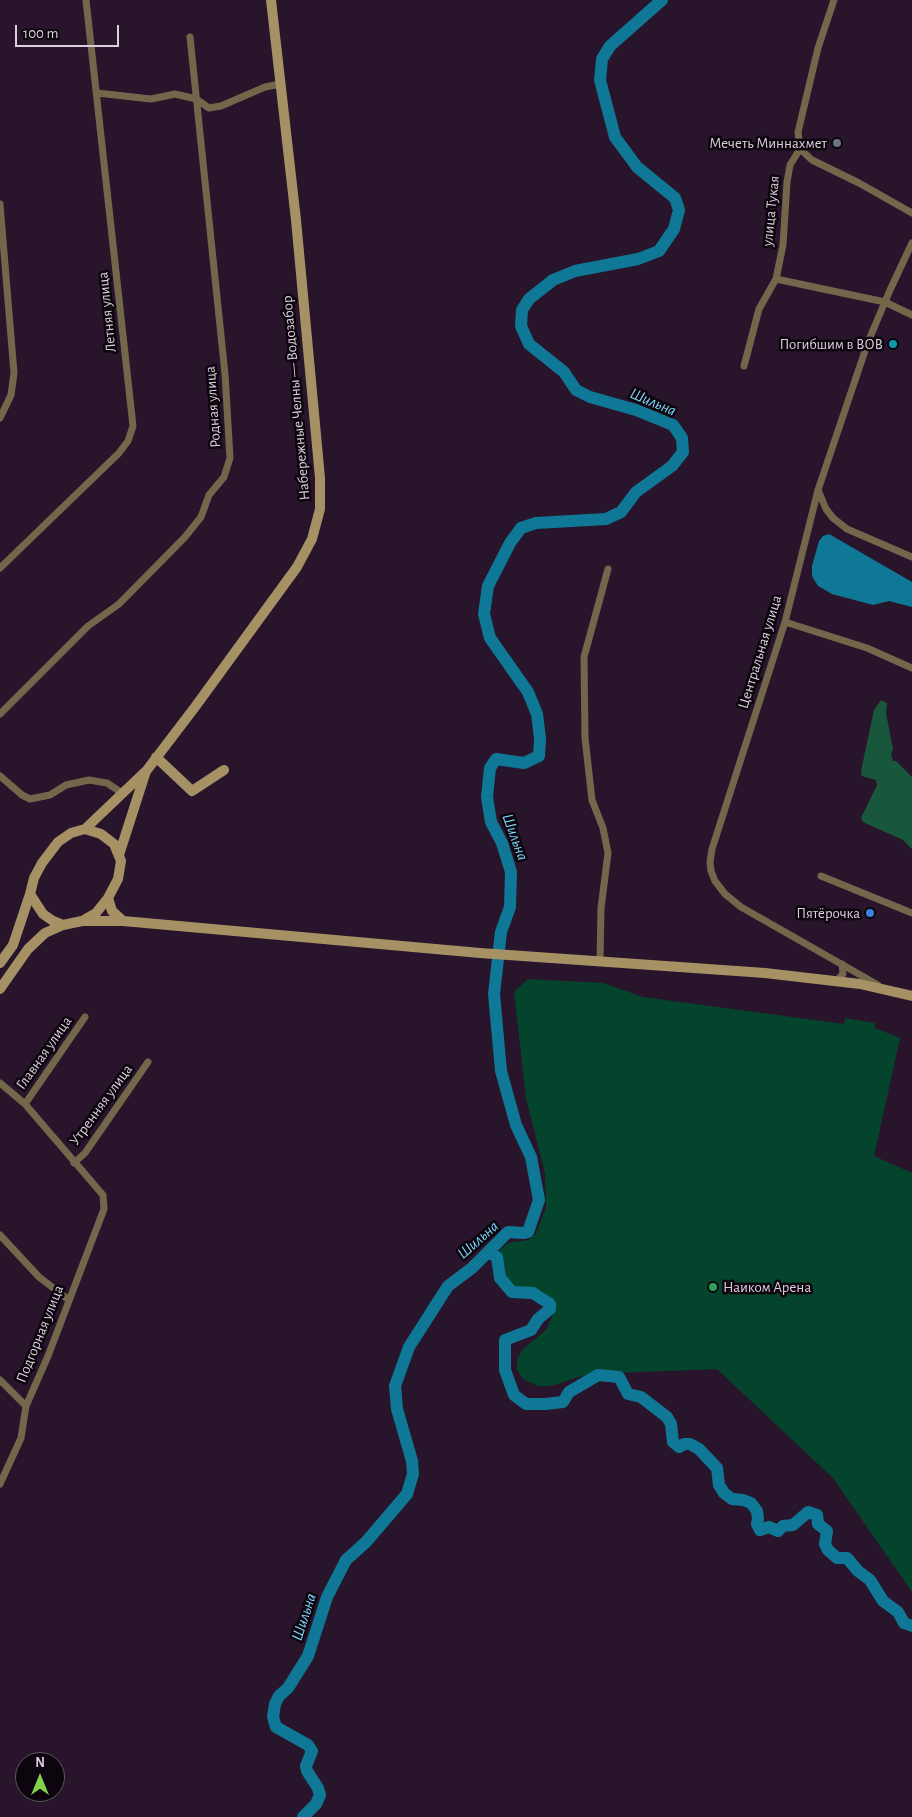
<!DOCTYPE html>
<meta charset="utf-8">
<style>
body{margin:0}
#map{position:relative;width:912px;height:1817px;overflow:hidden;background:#28152b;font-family:"Alegreya Sans",sans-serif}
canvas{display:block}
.north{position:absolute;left:15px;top:1752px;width:50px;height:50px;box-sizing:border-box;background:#0c050d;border:1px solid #5f5660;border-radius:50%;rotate:0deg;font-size:14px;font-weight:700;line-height:20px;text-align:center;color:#dccfdd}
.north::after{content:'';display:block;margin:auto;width:18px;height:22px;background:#83d04e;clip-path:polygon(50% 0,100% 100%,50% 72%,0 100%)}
.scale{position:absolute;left:15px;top:25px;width:104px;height:22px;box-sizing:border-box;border:2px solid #dccfdd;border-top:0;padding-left:6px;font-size:15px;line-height:18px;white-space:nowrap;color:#dccfdd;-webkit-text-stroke:4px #0c050d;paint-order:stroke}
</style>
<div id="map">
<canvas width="912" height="1817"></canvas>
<div class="north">N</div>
<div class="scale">100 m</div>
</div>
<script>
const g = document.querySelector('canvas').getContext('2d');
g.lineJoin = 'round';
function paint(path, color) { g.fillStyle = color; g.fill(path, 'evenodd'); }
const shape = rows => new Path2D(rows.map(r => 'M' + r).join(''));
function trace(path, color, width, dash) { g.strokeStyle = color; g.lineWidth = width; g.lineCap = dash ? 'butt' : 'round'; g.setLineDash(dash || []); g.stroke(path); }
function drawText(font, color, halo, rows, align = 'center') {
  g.font = font + ' "Alegreya Sans",sans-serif'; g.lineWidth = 5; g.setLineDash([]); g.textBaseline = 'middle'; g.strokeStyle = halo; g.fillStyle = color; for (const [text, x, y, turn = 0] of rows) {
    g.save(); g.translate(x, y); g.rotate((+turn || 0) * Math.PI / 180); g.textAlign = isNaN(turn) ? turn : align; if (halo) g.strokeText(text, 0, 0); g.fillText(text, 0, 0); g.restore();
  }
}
paint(shape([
 [528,979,603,983,643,997,844,1024,845,1018,875,1023,875,1028,900,1038,874,1156,912,1173,912,1592,833,1478,717,1369,588,1374,551,1386,538,1386,523,1379,517,1370,517,1359,523,1349,546,1330,552,1317,553,1304,536,1290,521,1289,507,1284,498,1276,495,1269,495,1260,501,1249,508,1243,528,1240,535,1235,546,1208,545,1173,526,1098,514,992]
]), '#05442c');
paint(shape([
 [881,700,887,703,886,713,893,749,891,754,893,761,896,761,912,777,912,849,903,840,863,822,861,818,877,785,876,780,862,776,861,771,874,710]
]), '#19573c');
paint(shape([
 [829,534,912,582,912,607,889,601,873,605,832,594,818,586,812,576,812,566,819,541,823,536]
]), '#0f7897');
trace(shape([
 [489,1253,497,1257,500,1278,512,1292,533,1293,550,1304,550,1309,538,1319,531,1330,505,1340,505,1370,514,1395,526,1404,545,1404,563,1402,569,1392,598,1375,619,1377,628,1394,641,1397,667,1417,671,1424,673,1442,679,1447,684,1444,690,1444,699,1449,717,1468,719,1485,724,1493,732,1499,743,1500,751,1503,757,1511,758,1519,757,1524,760,1530,769,1527,778,1531,783,1526,793,1525,808,1512,817,1515,818,1524,827,1531,825,1544,828,1550,837,1558,847,1558,858,1571,870,1580,883,1601,898,1612,904,1623,912,1626],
 [303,1817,316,1804,320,1795,318,1788,307,1771,306,1766,312,1751,308,1745,276,1727,273,1717,275,1704,279,1696,288,1688,308,1656,327,1597,346,1560,366,1542,407,1494,413,1474,412,1461,397,1409,395,1386,409,1347,448,1286,472,1268,508,1232,524,1233,528,1232,539,1200,531,1157,516,1125,501,1071,494,994,501,932,510,907,511,872,502,843,491,822,487,797,490,768,496,759,524,763,539,756,540,738,537,714,528,692,490,638,484,614,488,586,510,543,521,528,536,523,606,519,621,512,636,492,672,466,683,452,682,438,673,425,636,410,590,397,576,390,564,372,529,344,521,326,522,310,529,299,553,280,575,271,638,259,659,251,674,229,679,210,675,198,637,167,615,137,600,80,602,59,610,46,662,0]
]), '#0f7897', 12);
trace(shape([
 [97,93,151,99,175,94,196,99,209,108,221,106,265,87,281,84],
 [800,149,812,160,859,183,912,213],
 [0,204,14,373,11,395,0,418],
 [776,279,885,302,912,315],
 [744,366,759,309,776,279,783,245,787,182,790,165,800,149,798,132,818,48,834,0],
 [818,490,826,509,833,518,847,529,912,557],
 [0,568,119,453,128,441,133,426,86,0],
 [785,622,867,648,912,668],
 [0,714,88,626,119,604,185,537,201,517,209,495,224,477,230,458,225,374,190,37],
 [0,776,22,795,30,799,50,795,66,785,89,780,107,783,122,793],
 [821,876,912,913],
 [600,961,601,908,608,853,603,828,592,800,585,738,584,657,608,569],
 [836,981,843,974,842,964],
 [878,985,741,907,725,894,715,881,711,871,710,862,712,849,785,622,818,490,868,342,890,290,912,243],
 [0,1083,25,1104,103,1195,104,1209,48,1356,26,1406,21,1438,0,1484],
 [25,1104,85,1017],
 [74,1163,85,1153,148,1062],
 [0,1235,39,1277,69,1300],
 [0,1380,26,1406]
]), '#73674b', 7);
trace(shape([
 [156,757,192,791,224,770],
 [85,829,147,770,195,707,297,567,312,539,320,509,320,478,296,220,271,0],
 [119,855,146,771],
 [108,898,112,911,123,921],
 [82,921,123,921,480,953,765,973,860,984,912,996],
 [0,963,13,945,30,894,34,878,42,863,58,842,71,833,85,829,101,834,114,844,121,861,118,879,108,898,96,913,82,921,63,925,53,921,43,914,30,894],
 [0,989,28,949,45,933,63,925]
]), '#a59164', 10);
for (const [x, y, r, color] of [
 [837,143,5,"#6b7280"],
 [893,344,5,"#0f9aa8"],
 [870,913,5,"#3f7fe0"],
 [713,1287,5,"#2e9e5b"]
]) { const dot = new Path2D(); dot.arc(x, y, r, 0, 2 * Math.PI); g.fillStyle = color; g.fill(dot); trace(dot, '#0c050d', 2); }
drawText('15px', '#dccfdd', '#0c050d', [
 ["Мечеть Миннахмет",827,143],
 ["Погибшим в ВОВ",883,344],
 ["Пятёрочка",860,913],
 ["Наиком Арена",723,1287,"left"]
], 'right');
drawText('15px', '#dccfdd', '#0c050d', [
 ["улица Тукая",771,211,-84],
 ["Летняя улица",107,312,-96],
 ["Набережные Челны — Водозабор",296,398,-95],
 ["Родная улица",213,407,-94],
 ["Центральная улица",760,652,-73],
 ["Главная улица",44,1053,-55],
 ["Утренняя улица",101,1105,-54],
 ["Подгорная улица",40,1334,-68]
]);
drawText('italic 16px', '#7bd9fd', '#0c050d', [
 ["Шильна",653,402,23],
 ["Шильна",515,837,70],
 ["Шильна",478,1240,-41],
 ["Шильна",304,1617,-72]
]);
</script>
